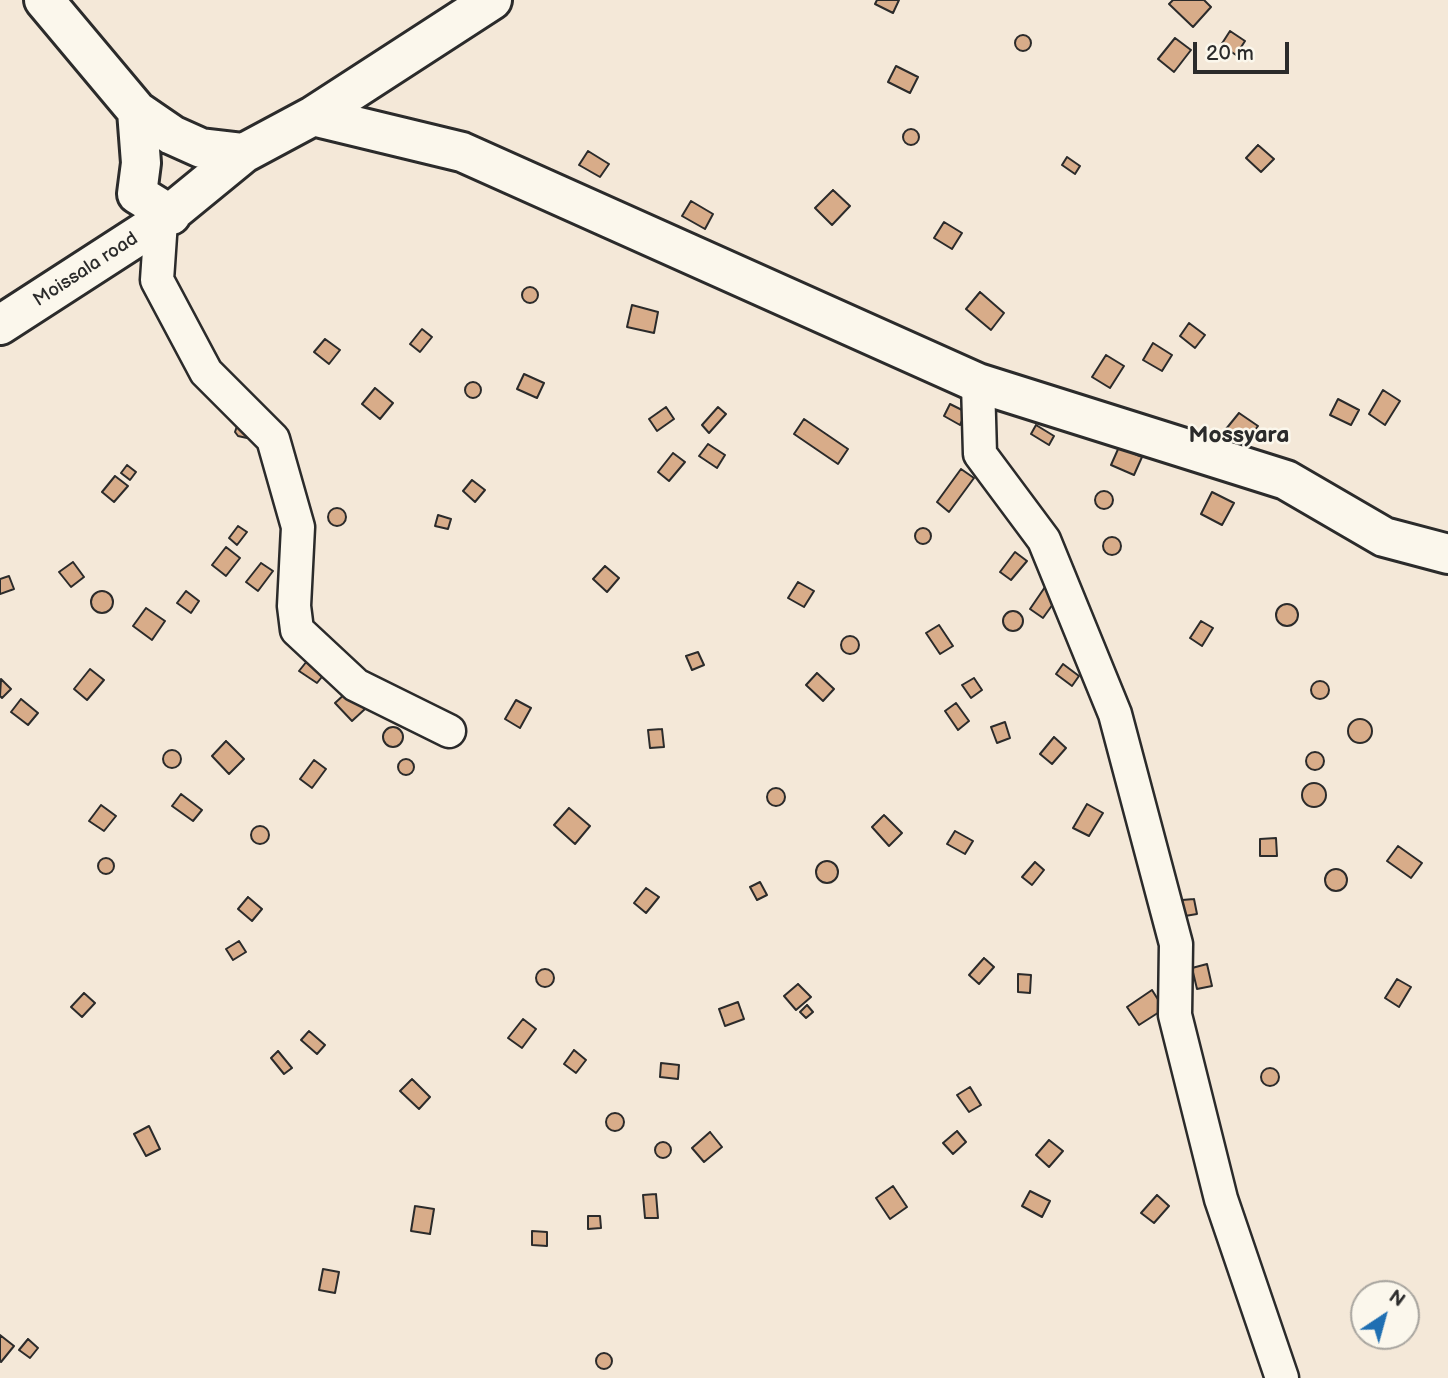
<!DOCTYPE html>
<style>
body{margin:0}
#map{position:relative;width:1448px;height:1378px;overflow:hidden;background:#f4e8d8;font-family:"Balsamiq Sans",sans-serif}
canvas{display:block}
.north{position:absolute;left:1350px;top:1280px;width:70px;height:70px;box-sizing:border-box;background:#fbf7ec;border:2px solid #a8a59f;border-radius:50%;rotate:36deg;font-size:19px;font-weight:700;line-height:28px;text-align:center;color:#2b2b2b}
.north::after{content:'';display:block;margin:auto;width:24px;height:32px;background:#1f6fb2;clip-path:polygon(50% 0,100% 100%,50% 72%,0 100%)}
.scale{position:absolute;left:1193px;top:42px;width:96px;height:32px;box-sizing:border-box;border:4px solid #2b2b2b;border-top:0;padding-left:9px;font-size:21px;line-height:24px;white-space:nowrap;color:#2b2b2b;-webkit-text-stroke:5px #fbf7ec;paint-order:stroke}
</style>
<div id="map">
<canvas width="1448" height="1378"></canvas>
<div class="north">N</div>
<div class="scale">20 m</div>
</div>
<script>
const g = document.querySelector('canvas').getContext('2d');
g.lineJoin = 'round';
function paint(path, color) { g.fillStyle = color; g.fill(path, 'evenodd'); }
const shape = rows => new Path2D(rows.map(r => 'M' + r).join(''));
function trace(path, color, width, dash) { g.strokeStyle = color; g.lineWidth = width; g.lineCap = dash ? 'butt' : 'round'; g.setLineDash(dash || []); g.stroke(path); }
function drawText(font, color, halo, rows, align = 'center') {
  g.font = font + ' "Balsamiq Sans",sans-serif'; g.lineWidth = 5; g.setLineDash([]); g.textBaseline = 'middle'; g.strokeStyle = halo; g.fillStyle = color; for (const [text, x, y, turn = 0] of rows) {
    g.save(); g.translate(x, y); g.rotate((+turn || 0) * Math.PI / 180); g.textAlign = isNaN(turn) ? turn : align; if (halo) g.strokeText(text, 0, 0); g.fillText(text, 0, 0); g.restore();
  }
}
const building = shape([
 [877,0,899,0,893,13,875,4,877,0],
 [1173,0,1204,0,1211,7,1193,27,1169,4,1173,0],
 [1230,31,1245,41,1236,55,1221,45,1230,31],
 '1015 43a8 8 0 1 1 16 0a8 8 0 1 1-16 0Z',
 [1175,38,1191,50,1174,72,1158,59,1175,38],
 [896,66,918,77,910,93,888,82,896,66],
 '903 137a8 8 0 1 1 16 0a8 8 0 1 1-16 0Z',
 [1258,145,1274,159,1261,172,1246,158,1258,145],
 [588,151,609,164,600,177,579,165,588,151],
 [1067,157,1080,166,1075,174,1062,165,1067,157],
 [833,190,850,206,832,225,815,208,833,190],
 [691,201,713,214,705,229,682,216,691,201],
 [944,222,962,233,952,249,934,238,944,222],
 '522 295a8 8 0 1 1 16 0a8 8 0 1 1-16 0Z',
 [980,292,1004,313,991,330,966,309,980,292],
 [632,305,658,312,654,333,627,327,632,305],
 [1189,323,1205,335,1195,348,1180,336,1189,323],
 [422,329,432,337,420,352,410,344,422,329],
 [325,339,340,350,329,364,314,352,325,339],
 [1153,343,1172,355,1162,371,1143,360,1153,343],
 [1106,355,1124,366,1110,388,1092,377,1106,355],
 [524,374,544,383,537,398,517,389,524,374],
 '465 390a8 8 0 1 1 16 0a8 8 0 1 1-16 0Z',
 [375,388,393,403,380,419,362,404,375,388],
 [1383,390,1400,401,1385,425,1369,414,1383,390],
 [1338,399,1359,410,1351,425,1330,415,1338,399],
 [950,404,966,412,960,425,944,416,950,404],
 [666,407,674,419,657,431,649,419,666,407],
 [718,407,726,414,709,433,702,425,718,407],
 [1239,413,1258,426,1245,443,1226,429,1239,413],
 [804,419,848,449,838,464,794,434,804,419],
 [238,423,251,435,247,438,238,436,235,432,238,423],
 [1036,425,1054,436,1049,445,1031,434,1036,425],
 [708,444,725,455,717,468,699,456,708,444],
 [1119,447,1142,457,1134,475,1111,465,1119,447],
 [673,453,685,462,669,481,658,472,673,453],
 [127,465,136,472,130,480,121,473,127,465],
 [961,469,974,478,949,512,937,502,961,469],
 [115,476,128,486,114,502,102,492,115,476],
 [472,480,485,490,475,502,463,491,472,480],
 '1095 500a9 9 0 1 1 18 0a9 9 0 1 1-18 0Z',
 [1212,492,1234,503,1222,525,1201,514,1212,492],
 '328 517a9 9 0 1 1 18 0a9 9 0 1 1-18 0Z',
 [438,515,451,519,448,529,435,526,438,515],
 [238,526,247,532,237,545,229,538,238,526],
 '915 536a8 8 0 1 1 16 0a8 8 0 1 1-16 0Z',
 '1103 546a9 9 0 1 1 18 0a9 9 0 1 1-18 0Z',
 [226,547,240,558,226,576,212,565,226,547],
 [1015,552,1027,561,1011,580,1000,572,1015,552],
 [73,562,84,577,71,587,59,572,73,562],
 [261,563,273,571,258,591,246,582,261,563],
 [605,566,619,578,607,592,593,579,605,566],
 [9,576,14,589,0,594,0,579,9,576],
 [798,582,814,591,804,607,788,598,798,582],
 [1045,587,1058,597,1043,618,1030,609,1045,587],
 [186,591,199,601,191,613,177,603,186,591],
 '91 602a11 11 0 1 1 22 0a11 11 0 1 1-22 0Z',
 '1276 615a11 11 0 1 1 22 0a11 11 0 1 1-22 0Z',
 [146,608,165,621,152,640,133,626,146,608],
 '1003 621a10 10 0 1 1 20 0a10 10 0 1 1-20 0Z',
 [1201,621,1213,628,1202,646,1190,638,1201,621],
 [939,625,953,646,940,654,926,633,939,625],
 '841 645a9 9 0 1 1 18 0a9 9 0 1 1-18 0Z',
 [698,652,704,665,692,670,686,656,698,652],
 [307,661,325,673,317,683,299,671,307,661],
 [1063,664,1079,676,1072,686,1056,674,1063,664],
 [90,669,104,680,87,700,74,689,90,669],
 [817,673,834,689,823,701,806,685,817,673],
 [974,678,982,690,971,698,962,685,974,678],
 [1,679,11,689,2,698,0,696,1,679],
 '1311 690a9 9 0 1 1 18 0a9 9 0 1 1-18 0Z',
 [348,691,365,709,352,721,335,703,348,691],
 [21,699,38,713,28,725,11,712,21,699],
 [516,700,531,708,520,728,505,719,516,700],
 [956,703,969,721,958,730,945,711,956,703],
 '1348 731a12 12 0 1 1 24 0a12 12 0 1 1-24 0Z',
 [1005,722,1010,738,997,743,991,727,1005,722],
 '383 737a10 10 0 1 1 20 0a10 10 0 1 1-20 0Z',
 [662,729,664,747,650,748,648,730,662,729],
 [1054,737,1066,748,1052,764,1040,754,1054,737],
 [226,741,244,759,229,774,212,756,226,741],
 '163 759a9 9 0 1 1 18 0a9 9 0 1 1-18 0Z',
 '1306 761a9 9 0 1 1 18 0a9 9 0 1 1-18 0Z',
 '398 767a8 8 0 1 1 16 0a8 8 0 1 1-16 0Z',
 [314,760,326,769,312,788,300,779,314,760],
 '1302 795a12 12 0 1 1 24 0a12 12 0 1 1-24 0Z',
 '767 797a9 9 0 1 1 18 0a9 9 0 1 1-18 0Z',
 [181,794,202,810,193,821,172,806,181,794],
 [1087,804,1103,813,1089,836,1073,828,1087,804],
 [101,805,116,816,104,831,89,821,101,805],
 [569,808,590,826,575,844,554,825,569,808],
 [884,815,902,833,889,846,872,827,884,815],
 '251 835a9 9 0 1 1 18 0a9 9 0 1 1-18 0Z',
 [955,831,973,841,965,854,947,844,955,831],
 [1276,838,1277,856,1260,856,1260,839,1276,838],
 [1398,846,1422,863,1411,878,1387,861,1398,846],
 '98 866a8 8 0 1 1 16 0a8 8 0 1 1-16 0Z',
 '816 872a11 11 0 1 1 22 0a11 11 0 1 1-22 0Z',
 [1035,862,1044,870,1032,885,1022,877,1035,862],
 '1325 880a11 11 0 1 1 22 0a11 11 0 1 1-22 0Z',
 [760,882,767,895,757,900,750,887,760,882],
 [646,888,659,897,646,913,634,903,646,888],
 [248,897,262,909,252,921,238,909,248,897],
 [1194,899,1197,914,1185,916,1182,900,1194,899],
 [239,941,246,952,233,960,226,949,239,941],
 [984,958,994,967,979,984,969,975,984,958],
 [1207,964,1212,986,1197,989,1192,968,1207,964],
 '536 978a9 9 0 1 1 18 0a9 9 0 1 1-18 0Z',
 [1018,974,1031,975,1030,993,1018,992,1018,974],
 [1397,979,1411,987,1399,1007,1385,998,1397,979],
 [798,984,811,997,796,1010,784,996,798,984],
 [1152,990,1164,1009,1139,1025,1127,1007,1152,990],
 [84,993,95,1003,82,1017,71,1007,84,993],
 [738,1002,744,1019,725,1026,719,1009,738,1002],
 [807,1005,813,1012,806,1018,800,1012,807,1005],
 [523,1019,536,1029,522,1048,508,1038,523,1019],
 [309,1031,325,1045,317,1054,301,1040,309,1031],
 [574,1050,586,1060,576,1073,564,1064,574,1050],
 [278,1051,292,1068,284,1074,271,1058,278,1051],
 [661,1063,679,1065,678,1079,660,1077,661,1063],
 '1261 1077a9 9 0 1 1 18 0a9 9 0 1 1-18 0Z',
 [412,1079,430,1097,419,1109,400,1091,412,1079],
 [970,1087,981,1105,969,1112,957,1095,970,1087],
 '606 1122a9 9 0 1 1 18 0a9 9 0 1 1-18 0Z',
 [149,1126,160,1149,146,1156,134,1134,149,1126],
 [957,1131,966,1142,953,1154,943,1143,957,1131],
 [710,1132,722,1147,704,1162,692,1148,710,1132],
 [1049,1140,1063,1151,1049,1167,1036,1155,1049,1140],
 '655 1150a8 8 0 1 1 16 0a8 8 0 1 1-16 0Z',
 [893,1186,907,1207,890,1219,876,1198,893,1186],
 [1030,1191,1050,1201,1042,1217,1022,1206,1030,1191],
 [656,1194,658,1218,645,1218,643,1195,656,1194],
 [1157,1195,1169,1206,1154,1223,1141,1213,1157,1195],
 [415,1206,434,1209,430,1234,411,1231,415,1206],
 [588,1216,600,1216,601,1228,588,1229,588,1216],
 [532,1231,547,1232,547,1246,532,1245,532,1231],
 [323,1269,339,1272,335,1293,319,1290,323,1269],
 [0,1335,14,1346,1,1362,0,1361,0,1335],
 [28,1339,38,1348,30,1358,19,1350,28,1339],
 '596 1361a8 8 0 1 1 16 0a8 8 0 1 1-16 0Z'
]);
paint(building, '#d8ac89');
trace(building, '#2b2b2b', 2);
const street = shape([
 [161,221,157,280,206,372,273,439,298,527,294,606,297,630,356,685,449,731],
 [978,383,980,454,1044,540,1115,714,1176,944,1175,1015,1221,1199,1282,1378]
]);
const secondary = shape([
 [44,0,137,111,172,135,201,148,244,153],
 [137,111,141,163,137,194,171,215],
 [313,116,462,152,978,383,1286,480,1384,537,1448,554],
 [0,325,161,221,244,153,313,116,492,0]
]);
trace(street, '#2b2b2b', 37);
trace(secondary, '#2b2b2b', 44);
trace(street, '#fbf7ec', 32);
trace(secondary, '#fbf7ec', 38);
drawText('19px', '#2b2b2b', '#fbf7ec', [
 ["Moissala road",86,270,-33]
]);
drawText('bold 23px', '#2b2b2b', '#fbf7ec', [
 ["Mossyara",1239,436]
]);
</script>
